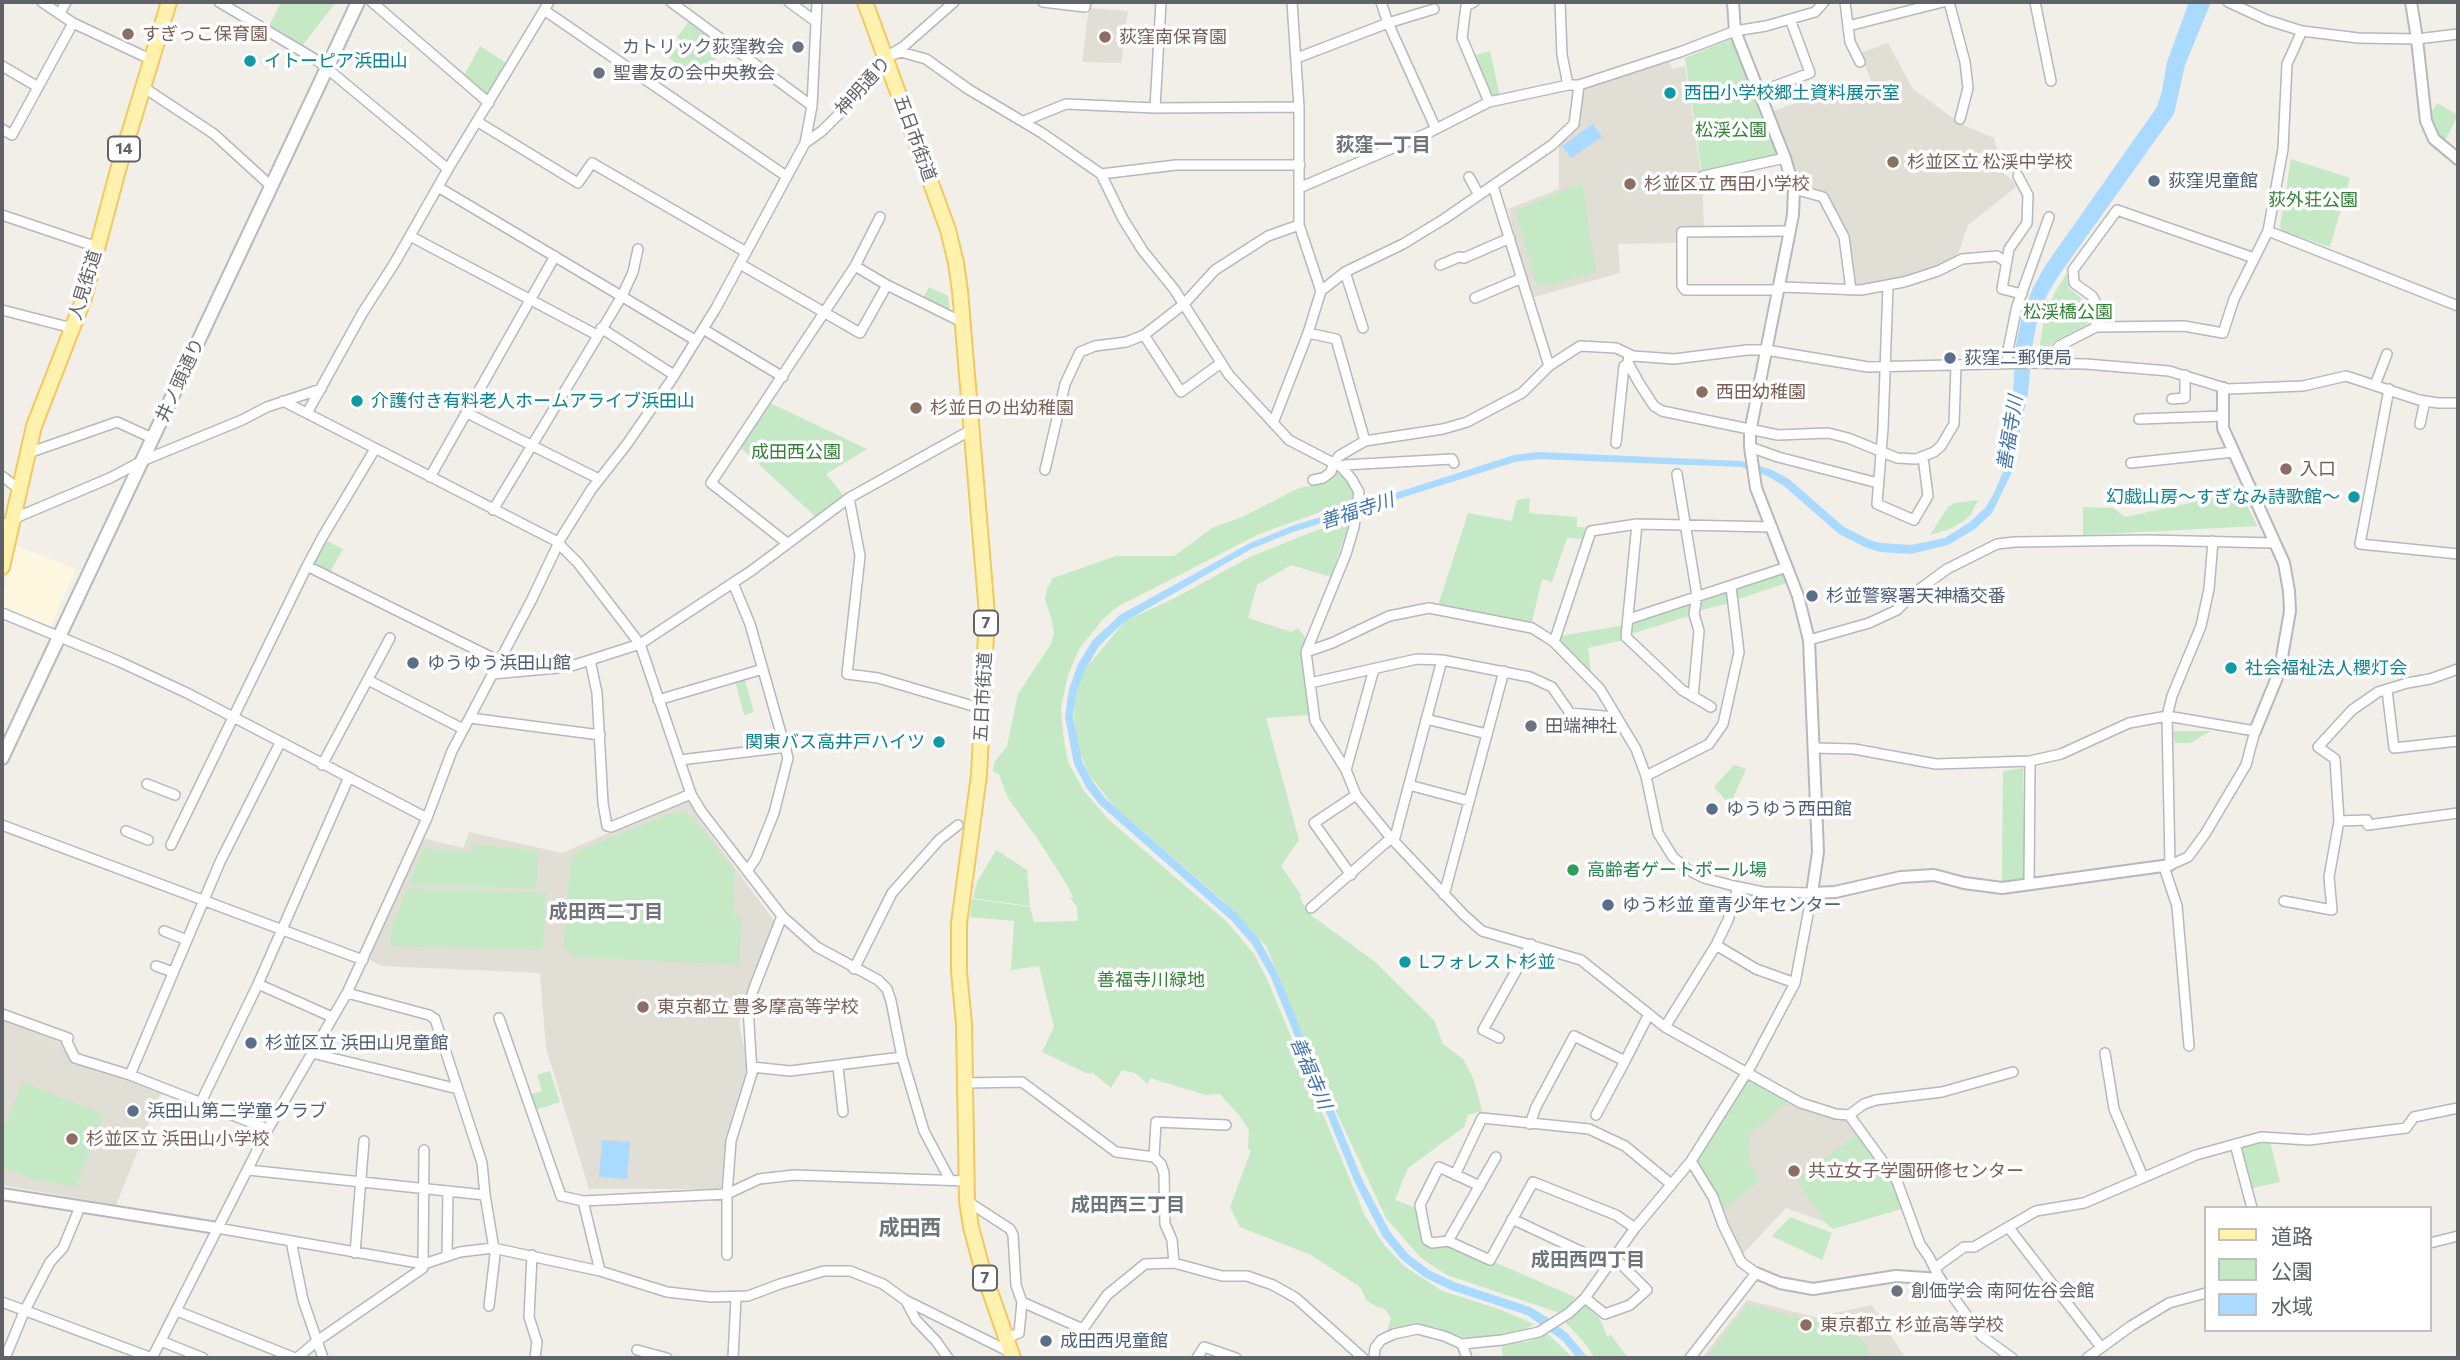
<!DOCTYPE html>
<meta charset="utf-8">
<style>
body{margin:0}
#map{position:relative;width:2460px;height:1360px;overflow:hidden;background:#f1efe8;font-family:Commissioner,"Noto Sans JP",sans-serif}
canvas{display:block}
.frame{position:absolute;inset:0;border:4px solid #5f6368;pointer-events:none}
.legend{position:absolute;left:2204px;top:1206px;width:228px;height:126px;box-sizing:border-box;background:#fff;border:2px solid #bfc1c3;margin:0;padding:9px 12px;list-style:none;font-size:21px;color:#5f6368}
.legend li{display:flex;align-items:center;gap:14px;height:35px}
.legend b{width:35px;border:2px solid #bfc1c3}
</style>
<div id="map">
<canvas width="2460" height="1360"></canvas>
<div class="frame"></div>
<ul class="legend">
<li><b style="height:9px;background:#fff2af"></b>道路</li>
<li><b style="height:19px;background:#c5e8c5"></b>公園</li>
<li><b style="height:19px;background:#aadaff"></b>水域</li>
</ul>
</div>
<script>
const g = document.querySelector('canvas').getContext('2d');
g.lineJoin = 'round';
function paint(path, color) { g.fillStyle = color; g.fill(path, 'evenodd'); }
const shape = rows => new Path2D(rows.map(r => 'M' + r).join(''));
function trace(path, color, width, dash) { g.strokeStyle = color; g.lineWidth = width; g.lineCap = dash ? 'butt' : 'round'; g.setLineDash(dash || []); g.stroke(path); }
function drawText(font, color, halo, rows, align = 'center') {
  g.font = font + ' Commissioner,"Noto Sans JP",sans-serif'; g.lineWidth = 7; g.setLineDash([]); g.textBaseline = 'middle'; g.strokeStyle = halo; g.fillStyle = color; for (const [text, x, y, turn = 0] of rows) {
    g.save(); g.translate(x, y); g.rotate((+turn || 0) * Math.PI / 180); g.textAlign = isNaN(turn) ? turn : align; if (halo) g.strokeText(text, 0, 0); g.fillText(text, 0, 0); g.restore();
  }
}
paint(shape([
 [14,545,76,569,50,627,2,612,2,601]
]), '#fef7e0');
paint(shape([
 [1089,8,1128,11,1121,63,1082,62],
 [1888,43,1913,89,1961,124,1994,138,1998,153,1996,166,2013,181,2016,187,1968,225,1958,254,1940,267,1876,284,1853,286,1849,237,1826,195,1810,190,1798,184,1771,112,1841,86,1848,84,1855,93,1872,84,1860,53],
 [1669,62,1672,69,1685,66,1702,180,1704,228,1677,230,1678,241,1675,243,1618,244,1620,273,1531,298,1508,209,1559,189,1559,144,1575,126,1580,88,1630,72],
 [685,800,689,801,699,819,775,922,748,989,739,1024,748,1066,726,1136,721,1189,589,1189,546,1048,540,973,382,966,368,959,423,838,463,848,469,832,562,853],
 [2,1019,62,1043,70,1060,161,1093,116,1205,2,1185],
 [1745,1082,1847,1118,1858,1133,1833,1229,1825,1222,1786,1208,1742,1255,1716,1192,1696,1159],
 [1747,1300,1815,1317,1872,1305,1905,1358,1702,1358]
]), '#e1ded6');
paint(shape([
 [281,2,336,2,302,46,269,26],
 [690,20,726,45,699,80,669,58,682,41,677,37],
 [1731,39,1779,156,1702,173,1685,58],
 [480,46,506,63,486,95,463,77],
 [1490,51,1500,97,1490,100,1472,56],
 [2437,103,2458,115,2445,141,2438,136,2431,122,2431,113],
 [2291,159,2350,178,2330,247,2282,231,2280,226],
 [1582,183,1596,272,1547,286,1536,284,1517,215,1519,209],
 [2067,273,2068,287,2089,305,2090,320,2086,325,2053,342,2045,356,2038,356,2044,320,2055,292],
 [929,287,948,296,950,313,922,300],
 [770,403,867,449,826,474,845,497,817,518,740,447],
 [1337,472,1350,483,1354,495,1351,501,1259,534,1117,607,1103,619,1079,649,1068,675,1061,708,1063,734,1068,762,1084,791,1109,820,1227,922,1254,954,1268,981,1365,1216,1385,1246,1404,1266,1442,1291,1496,1308,1534,1324,1522,1332,1508,1336,1475,1339,1462,1337,1435,1327,1419,1327,1386,1334,1391,1318,1384,1308,1379,1308,1367,1301,1360,1287,1311,1255,1240,1227,1230,1207,1251,1151,1248,1148,1249,1130,1240,1116,1220,1094,1206,1095,1150,1078,1148,1084,1135,1073,1122,1070,1111,1088,1093,1073,1086,1073,1042,1052,1054,1027,1039,966,1011,970,1014,921,970,917,972,899,1030,907,1034,922,1078,921,1077,907,1070,898,1073,897,1067,885,1039,841,1008,798,999,774,993,772,994,763,1007,746,1018,694,1051,644,1054,633,1051,617,1045,599,1047,589,1053,578,1116,556,1174,556,1214,527,1242,517,1299,488,1327,483],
 [2237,485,2257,526,2083,535,2083,507,2113,508,2125,517,2217,497],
 [1530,498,1529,513,1577,517,1577,527,1585,527,1584,539,1567,538,1552,582,1542,579,1531,626,1438,606,1468,513,1512,521,1517,500],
 [1978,500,1971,514,1964,521,1950,529,1930,535,1948,507,1955,503],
 [1349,523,1331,577,1291,565,1257,585,1248,618,1291,632,1298,628,1307,640,1303,649,1309,715,1266,718,1299,840,1281,866,1301,895,1300,898,1308,913,1374,961,1434,1020,1443,1044,1463,1059,1474,1080,1482,1111,1468,1115,1464,1127,1408,1168,1395,1200,1414,1207,1426,1246,1448,1242,1575,1297,1569,1307,1560,1313,1447,1275,1421,1258,1386,1218,1320,1077,1266,946,1221,899,1114,806,1090,776,1077,746,1074,718,1076,692,1086,668,1125,621,1175,598,1250,557,1317,530],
 [327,541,343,549,330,572,313,564],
 [1782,572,1786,583,1735,600,1733,591,1738,586],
 [1725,591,1728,594,1729,603,1698,611,1700,599],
 [1687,603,1690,608,1689,616,1631,634,1635,621],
 [1625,625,1623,640,1588,648,1591,672,1559,643,1559,636],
 [744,677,754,712,744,715,735,681],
 [2173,731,2211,731,2190,743,2175,743],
 [1734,765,1746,769,1730,805,1714,787],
 [2023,768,2025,877,2013,883,2002,883,2003,771],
 [674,812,691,815,735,871,733,916,742,917,739,965,575,957,564,946,570,863,578,851],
 [472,845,538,850,536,889,409,884,424,848,471,852],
 [996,850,1027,870,1030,906,973,898,977,882],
 [408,888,546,893,543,950,391,946,392,924],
 [550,1071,560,1102,535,1110,529,1095,542,1091,537,1075],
 [1751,1079,1789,1101,1748,1135,1750,1162,1760,1181,1723,1210,1716,1192,1696,1159,1745,1082],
 [23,1082,104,1115,75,1187,30,1178,2,1167,2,1133],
 [1858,1133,1895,1182,1905,1208,1833,1229,1825,1222,1797,1181],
 [2259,1141,2270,1142,2280,1182,2248,1189,2239,1147],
 [1790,1217,1832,1233,1822,1260,1772,1236],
 [1748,1304,1828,1325,1862,1339,1873,1358,1706,1358],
 [1585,1305,1600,1319,1607,1336,1611,1335,1628,1358,1595,1358,1583,1341,1565,1322],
 [1548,1334,1573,1358,1503,1358,1501,1343,1527,1342]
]), '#c5e8c5');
paint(shape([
 [2189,2,2211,2,2185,65,2174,114,2059,275,2047,295,2037,321,2032,347,2028,393,2011,474,1992,513,1975,529,1948,545,1911,554,1880,552,1867,548,1839,534,1784,486,1767,476,1741,467,1538,459,1515,462,1293,532,1253,548,1124,622,1099,646,1086,668,1077,691,1073,717,1082,761,1093,782,1105,798,1237,914,1259,939,1277,972,1362,1179,1390,1232,1408,1254,1429,1270,1454,1282,1530,1307,1547,1317,1568,1334,1588,1358,1577,1358,1562,1340,1527,1315,1451,1290,1424,1277,1402,1260,1383,1237,1355,1183,1270,975,1252,944,1231,920,1099,804,1086,787,1074,764,1065,717,1069,689,1078,664,1092,641,1120,615,1250,543,1292,526,1514,455,1538,452,1741,461,1770,469,1789,479,1844,527,1870,540,1881,543,1911,545,1945,538,1970,522,1985,508,1993,495,2003,472,2011,426,2016,345,2022,316,2033,288,2045,266,2157,107,2162,91,2167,62],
 [1593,124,1602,137,1571,158,1562,146],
 [602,1140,630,1142,627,1179,599,1177]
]), '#aadaff');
const minor = shape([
 [42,2,73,23,152,60],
 [219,2,318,61,448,169],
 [372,2,489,103],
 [671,2,812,106],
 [789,2,815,21],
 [1043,2,1085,7,1086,2],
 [1292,2,1299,107,1299,225,1321,291],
 [1381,2,1388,23,1436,129],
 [1474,2,1466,6,1462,38,1489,102],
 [1560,2,1562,55,1568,85],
 [1845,2,1850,42,1860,62],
 [1949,2,1965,62,1968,88,1960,119],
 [2035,2,2051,81],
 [2228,2,2267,20,2302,31,2358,38,2417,39,2458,34],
 [544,10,786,176],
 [60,13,66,2],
 [1848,26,1943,2],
 [886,57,901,52,926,59,968,89,1042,133,1101,174,1123,219,1143,251,1174,289,1229,375,1289,440,1341,467,1351,478,1359,492,1354,527,1346,554,1306,652,1315,721,1346,770,1356,795,1391,838,1464,915,1482,931,1581,960,1665,1027,1801,1103,1836,1114,1849,1115,1864,1104,1876,1100,1942,1092,2013,1072],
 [1297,58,1388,23,1434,9],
 [2,66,38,87],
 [143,87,214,134,272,187],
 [1759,92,1810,73,1790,19],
 [1155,108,1161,2],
 [1024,121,1066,104,1155,108,1299,107],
 [478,122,578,183,592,163,746,252],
 [2,129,12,135,73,23],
 [805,143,822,131,841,112,886,57,903,47,954,2],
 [1101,174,1176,165,1300,165],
 [1703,176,1785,158],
 [2018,176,2028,195,2027,223,2009,249,2002,289,2022,294],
 [1469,177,1479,195],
 [1493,186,1549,366],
 [438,187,695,340],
 [1299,188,1430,132,1489,102,1568,85,1579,85,1680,52,1735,31,1766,26,1815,12,1824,2],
 [1794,189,1823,197,1844,237,1851,290],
 [2,215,97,247],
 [1789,231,1682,232,1682,286,1685,290,1773,290,1783,287,1861,290,1904,282,1938,271,1962,259,1997,256,2006,262],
 [2268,231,2458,306],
 [410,236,597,335],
 [740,264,860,333,887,285],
 [1440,265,1459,257,1464,258,1510,238],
 [855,266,887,285,962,322],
 [1345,272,1363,328],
 [1888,286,1883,428,1877,504,1914,520,1928,496,1923,457],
 [1475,298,1522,278],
 [2,310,72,328],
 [2096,327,2097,305,2092,296,2074,283,2073,270,2117,210,2254,258],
 [601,328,674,375],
 [703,329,783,377],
 [1308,333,1336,339,1365,441],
 [1144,335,1181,392,1221,363],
 [1629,354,1628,363,1639,383,1654,406,1662,411,1778,435,1828,433,1848,438,1897,458,1916,459,1934,452,1941,446,1954,424,1956,366],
 [2048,363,2059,346,2096,327,2184,326,2223,333,2234,299,2268,231,2283,149,2287,64,2302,31],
 [2007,364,2008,350,2017,306,2049,217],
 [2375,385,2387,354],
 [2389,389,2360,544,2458,554],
 [2172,399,2185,398,2185,375],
 [283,401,556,541,578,563,640,644,691,794,701,811,782,916,817,947,878,980,887,989,891,1001,902,1057,924,1131,950,1180],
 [307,413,363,312,394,264,448,169,549,2],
 [467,413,599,479],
 [2139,419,2223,416],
 [1273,423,1308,333,1321,291,1345,272,1403,244,1444,219,1552,145,1574,124,1579,85],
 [2420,424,2425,401],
 [1616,443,1624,366,1628,363],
 [1750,447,1778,457,1878,483],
 [34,451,117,422,152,438],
 [2131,463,2234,452],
 [1341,467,1344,465,1452,459,1454,463],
 [1045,470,1065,384,1080,352,1095,346,1126,342,1144,335,1184,304,1215,270,1268,236,1299,225],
 [1677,474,1697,596,1694,614,1699,631,1693,697],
 [2,476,19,489],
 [430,477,555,256],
 [1313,480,1323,478,1331,472,1333,464,1339,456,1365,441,1443,429,1467,422,1522,393,1549,366,1580,346,1616,348,1633,356,1674,359,1747,350,1766,350,1868,367,2033,363,2086,364,2169,371,2228,389,2303,386,2346,376,2419,400,2438,403,2458,403],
 [849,498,860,556,847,674,878,678,983,709],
 [493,510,622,296,633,272,638,249],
 [1637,524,1626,637,1682,690,1711,707],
 [2,526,20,516,110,478,142,461,242,420,267,407,321,389],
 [787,543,711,483,855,266,880,217],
 [307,566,499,661],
 [733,583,750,624,788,758,774,813,756,858,748,870],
 [2,613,118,661,187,693,427,818],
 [1629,619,1787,567],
 [1809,640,1869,623,1897,610,1913,594,1947,569,1997,544,2015,542,2147,540,2274,543],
 [1554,642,1591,531,1637,524,1772,527],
 [1306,652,1332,643,1389,616,1429,608,1532,628,1554,642,1600,689,1636,749,1646,776,1658,833,1673,857,1688,870,1704,878,1734,886,1763,892,1812,893,1795,983,1752,1064,1691,1161,1635,1228,1585,1298,1569,1313,1539,1332,1502,1340,1462,1344,1444,1336,1417,1329,1394,1334,1381,1340,1375,1348,1374,1358],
 [590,660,597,693,603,803,607,826,611,827,691,794],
 [492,674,568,667,640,644,751,571,849,498,971,430],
 [368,680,463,729],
 [1310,683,1417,659,1442,660,1530,677,1552,687,1570,713,1615,717],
 [2387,690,2394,748,2458,741],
 [658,700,763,669],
 [470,718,600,735],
 [1426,719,1487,734],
 [1815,748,1854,749,1936,764,2030,761,2061,754,2129,723,2167,716,2255,731,2246,765,2205,834,2188,857,2170,865,2167,716,2172,696,2201,626,2209,589,2213,541],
 [680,760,787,747],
 [322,765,390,638],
 [1346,770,1374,669],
 [1646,776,1709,744,1723,724,1739,652,1731,587],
 [147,784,175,795],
 [1409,785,1469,801],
 [2339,821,2367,820,2368,825,2458,813],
 [2,825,363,960],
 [126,831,148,840],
 [1394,841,1442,660],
 [171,845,307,566,323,536,375,449],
 [2164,867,2177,906,2189,1046],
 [1351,875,1314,823,1356,795],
 [2029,884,2030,761],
 [1444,895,1504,671],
 [2284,901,2332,910,2329,877,2339,821,2335,759,2318,747,2352,710,2378,692,2407,683,2430,679,2458,669],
 [1311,908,1391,838],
 [164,931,187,940],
 [1716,945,1728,920,1738,887],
 [156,966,173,972],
 [854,969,892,893,939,840,958,825],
 [258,984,332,1017],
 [347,993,429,1015,435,1019,482,1163,485,1195,495,1255,489,1306],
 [2,1014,68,1038,67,1042,75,1058,130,1075,268,1129],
 [499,1018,561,1196,583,1201,727,1194,759,1179,794,1175,967,1181],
 [1665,1027,1716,945,1756,969,1795,983],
 [1499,1038,1483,1030,1531,944],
 [312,1053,458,1089],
 [2105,1053,2114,1109,2143,1177],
 [752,1067,790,1071,902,1057],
 [838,1067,843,1112],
 [130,1075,220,862,280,743],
 [966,1083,1022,1082,1116,1152,1154,1157,1161,1164,1164,1173,1165,1224,1172,1240,1174,1263],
 [201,1102,258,984,349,777],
 [1596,1115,1625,1061],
 [1849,1115,1897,1181,1920,1244,1929,1257,1940,1279,1982,1336,2012,1358],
 [1530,1124,1536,1107,1574,1036,1625,1061,1649,1014],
 [2235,1144,2252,1208],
 [1154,1157,1156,1122,1226,1125],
 [248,1170,485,1195],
 [1455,1175,1482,1118,1589,1129,1625,1146,1671,1184],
 [1480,1186,1439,1167,1420,1205,1427,1240,1432,1243,1448,1241,1490,1260,1533,1182,1616,1215,1635,1228],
 [583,1201,600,1271],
 [967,1201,1010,1229,1013,1235,1016,1285,1022,1302,1019,1333,1006,1338],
 [1512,1219,1608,1264],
 [217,1228,424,1264,460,1252,493,1248,600,1271,667,1292,711,1297,748,1296,780,1284,824,1271,850,1271,883,1284,905,1300,1012,1353],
 [2009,1228,2101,1347],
 [291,1241,303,1300,323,1358],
 [1448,1241,1496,1157],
 [2430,1243,2458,1236],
 [355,1253,364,1141],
 [532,1255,529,1317,537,1342,535,1358],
 [727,1255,727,1194,731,1141,752,1073,748,1007,754,988,782,916],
 [447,1256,448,1191],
 [1935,1268,1964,1247,1974,1247,2036,1211,2084,1203,2196,1155,2261,1137,2309,1140,2406,1128,2414,1117,2458,1108],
 [1585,1298,1605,1314,1630,1305,1647,1290,1614,1257],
 [906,1301,916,1320,936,1341,948,1358],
 [2,1302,152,1358],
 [1022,1302,1083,1329,1107,1295,1145,1264,1174,1263,1222,1276,1247,1276,1273,1285,1296,1298,1363,1358],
 [177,1311,295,1358],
 [161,1341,203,1358],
 [1462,1344,1467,1358],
 [637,1350,667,1358],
 [5,1358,24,1312,50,1262,63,1248,80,1207],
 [152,1358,268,1129,347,993,427,818,452,751,531,601,561,538,591,490,627,444,672,379,716,308,805,143,812,106,817,2],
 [297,1358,317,1341,423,1268,424,1150],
 [733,1358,736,1298],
 [1197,1358,1204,1347,1236,1358],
 [1690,1358,1756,1273,1741,1262,1723,1225,1713,1197,1691,1161],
 [2087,1358,2131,1326,2169,1303,2206,1293]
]);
const tertiary = shape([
 [1733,2,1735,31,1785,158,1794,189,1793,215,1750,432,1750,447,1756,488,1798,596,1809,640,1818,852,1812,893,1835,892,1901,877,1934,875,1964,883,2002,888,2170,865],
 [2411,2,2417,39,2426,121,2434,139,2458,159],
 [2223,388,2223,428,2284,563,2289,591,2290,611,2282,657,2278,675,2255,731],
 [2,1194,217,1228],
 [1756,1273,1780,1283,1813,1289,1896,1276,1940,1279]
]);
const secondary = shape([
 [2,758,358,2]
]);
const primary = shape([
 [865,2,948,230,956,263,960,291,987,614,979,775,959,923,959,972,964,1024,967,1201,971,1227,982,1268,1013,1358],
 [2,567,34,426,84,298,118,170,169,2]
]);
trace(minor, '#b5b8bc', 12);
trace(tertiary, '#b5b8bc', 14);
trace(secondary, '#b6babf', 16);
trace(primary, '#f2c960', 18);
trace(minor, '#fff', 9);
trace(tertiary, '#fff', 10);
trace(secondary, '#fff', 12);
trace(primary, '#fff2af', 14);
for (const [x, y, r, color] of [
 [128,34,7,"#8d6e63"],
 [1105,37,7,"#8d6e63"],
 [798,47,7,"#6b7280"],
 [250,61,7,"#0f9aa8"],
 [599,73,7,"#6b7280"],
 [1670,93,7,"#0f9aa8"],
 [1893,162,7,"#8d6e63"],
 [2154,181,7,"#5c6f8a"],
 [1630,184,7,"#8d6e63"],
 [1950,358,7,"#5c6f8a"],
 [1702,392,7,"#8d6e63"],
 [357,401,7,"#0f9aa8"],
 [916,408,7,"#8d6e63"],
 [2286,469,7,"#8d6e63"],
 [2354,497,7,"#0f9aa8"],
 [1812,596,7,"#5c6f8a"],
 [413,663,7,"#5c6f8a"],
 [2231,668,7,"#0f9aa8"],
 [1531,726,7,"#6b7280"],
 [939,742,7,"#0f9aa8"],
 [1712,809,7,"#5c6f8a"],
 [1573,870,7,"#2e9e5b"],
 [1608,905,7,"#5c6f8a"],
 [1405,962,7,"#0f9aa8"],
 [643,1007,7,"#8d6e63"],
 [251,1043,7,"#5c6f8a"],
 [133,1111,7,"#5c6f8a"],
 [72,1139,7,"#8d6e63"],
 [1794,1171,7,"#8d6e63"],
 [1897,1291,7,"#6b7280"],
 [1806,1325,7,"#8d6e63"],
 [1046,1341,7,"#5c6f8a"]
]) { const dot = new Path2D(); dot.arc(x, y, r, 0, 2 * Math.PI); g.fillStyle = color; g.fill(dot); trace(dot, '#fff', 2.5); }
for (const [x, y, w] of [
 [124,149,32],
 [986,623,24],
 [985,1278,24]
]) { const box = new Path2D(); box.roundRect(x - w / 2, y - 12.5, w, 25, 5); g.fillStyle = '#fff'; g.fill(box); trace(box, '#5f6368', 2); }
drawText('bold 16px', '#5f6368', null, [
 ["14",124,149],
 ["7",986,623],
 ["7",985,1278]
]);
drawText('18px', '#785e54', '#fff', [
 ["すぎっこ保育園",142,34],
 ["荻窪南保育園",1119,37],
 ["杉並区立 松渓中学校",1907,162],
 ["杉並区立 西田小学校",1644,184],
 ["西田幼稚園",1716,392],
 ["杉並日の出幼稚園",930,408],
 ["入口",2300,469],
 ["東京都立 豊多摩高等学校",657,1007],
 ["杉並区立 浜田山小学校",86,1139],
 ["共立女子学園研修センター",1808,1171],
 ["東京都立 杉並高等学校",1820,1325]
], 'left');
drawText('18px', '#5b616d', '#fff', [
 ["カトリック荻窪教会",784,47,"right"],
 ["聖書友の会中央教会",613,73],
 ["田端神社",1545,726],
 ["創価学会 南阿佐谷会館",1911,1291]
], 'left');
drawText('18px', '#0d838f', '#fff', [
 ["イトーピア浜田山",264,61],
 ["西田小学校郷土資料展示室",1684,93],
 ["介護付き有料老人ホームアライブ浜田山",371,401],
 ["幻戯山房～すぎなみ詩歌館～",2340,497,"right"],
 ["社会福祉法人櫻灯会",2245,668],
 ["関東バス高井戸ハイツ",925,742,"right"],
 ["Lフォレスト杉並",1419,962]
], 'left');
drawText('18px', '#5f6368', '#fff', [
 ["神明通り",863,86,-48],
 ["五日市街道",915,138,70],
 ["人見街道",85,285,-73],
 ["井ノ頭通り",180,380,-65],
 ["五日市街道",983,697,-87]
]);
drawText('18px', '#348238', '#fff', [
 ["松渓公園",1731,130],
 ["荻外荘公園",2313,200],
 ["松渓橋公園",2068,312],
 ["成田西公園",796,452],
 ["善福寺川緑地",1151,980]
]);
drawText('18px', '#4e5e75', '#fff', [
 ["荻窪児童館",2168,181],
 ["荻窪二郵便局",1964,358],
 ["杉並警察署天神橋交番",1826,596],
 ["ゆうゆう浜田山館",427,663],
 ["ゆうゆう西田館",1726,809],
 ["ゆう杉並 童青少年センター",1622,905],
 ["杉並区立 浜田山児童館",265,1043],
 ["浜田山第二学童クラブ",147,1111],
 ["成田西児童館",1060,1341]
], 'left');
drawText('18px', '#27864d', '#fff', [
 ["高齢者ゲートボール場",1587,870]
], 'left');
drawText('bold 19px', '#70757a', '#fff', [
 ["荻窪一丁目",1383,145],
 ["成田西二丁目",606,912],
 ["成田西三丁目",1128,1205],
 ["成田西四丁目",1588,1260]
]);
drawText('italic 19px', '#4174aa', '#fff', [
 ["善福寺川",2010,433,-81],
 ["善福寺川",1357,511,-18],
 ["善福寺川",1311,1073,67]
]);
drawText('bold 21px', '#70757a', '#fff', [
 ["成田西",910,1228]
]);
</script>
